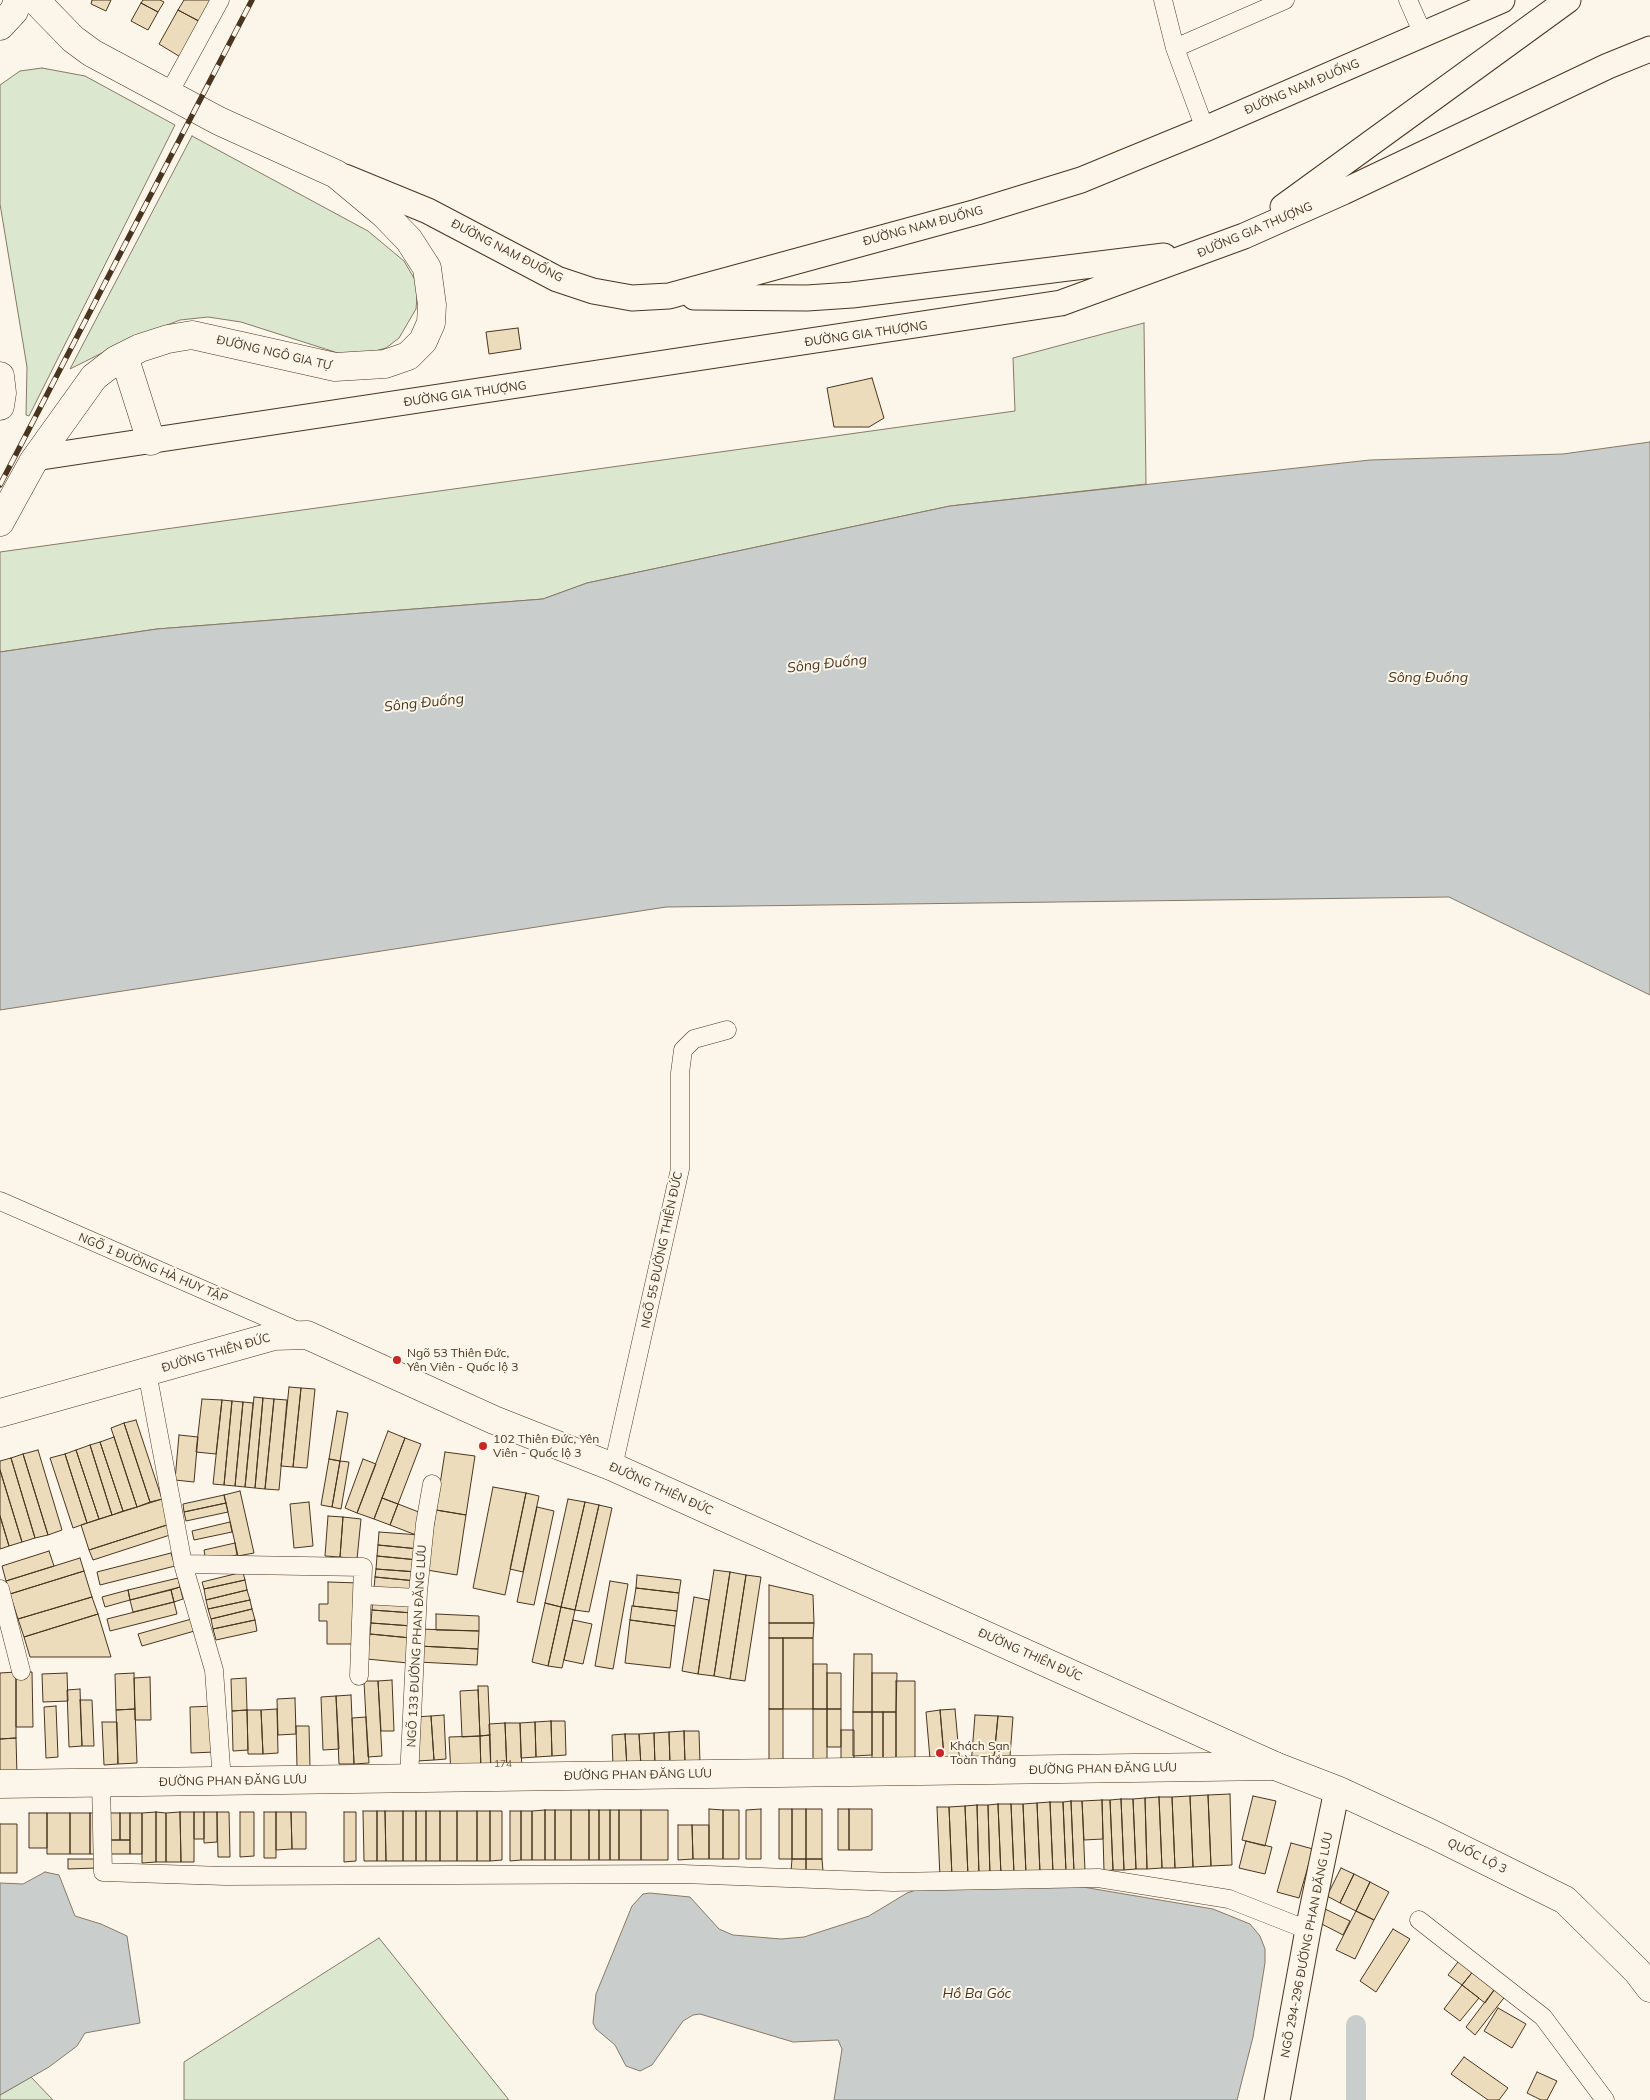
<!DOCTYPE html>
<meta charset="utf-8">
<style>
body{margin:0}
canvas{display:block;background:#fbf6e9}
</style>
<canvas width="1650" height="2100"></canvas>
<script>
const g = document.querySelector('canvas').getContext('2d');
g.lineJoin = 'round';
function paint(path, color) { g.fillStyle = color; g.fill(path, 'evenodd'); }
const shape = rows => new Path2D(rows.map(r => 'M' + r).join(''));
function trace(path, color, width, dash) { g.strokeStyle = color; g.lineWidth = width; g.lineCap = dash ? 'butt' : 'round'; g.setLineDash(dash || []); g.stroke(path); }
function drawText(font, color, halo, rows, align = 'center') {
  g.font = font + ' Mulish,sans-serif'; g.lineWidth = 4; g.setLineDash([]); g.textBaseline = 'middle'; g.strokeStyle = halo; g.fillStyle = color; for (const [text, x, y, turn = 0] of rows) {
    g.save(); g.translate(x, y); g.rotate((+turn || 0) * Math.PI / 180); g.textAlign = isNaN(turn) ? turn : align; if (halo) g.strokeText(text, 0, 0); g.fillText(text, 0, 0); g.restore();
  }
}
const green = shape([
 [42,68,85,76,175,125,29,416,26,415,27,367,0,204,0,85,20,71,42,68],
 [192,136,368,231,404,261,418,285,416,309,399,338,386,348,364,354,341,354,241,322,208,317,180,320,126,341,70,369,192,136],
 [1144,323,1146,484,950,506,587,583,543,599,157,629,0,652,0,552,1015,411,1013,358,1144,323],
 [379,1938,509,2100,184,2100,184,2062,379,1938],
 [31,2077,53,2100,0,2100,0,2095,31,2077]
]);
paint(green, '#dce7d0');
trace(green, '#887966', 1);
const water = shape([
 [1650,442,1650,995,1449,897,666,907,0,1010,0,652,157,629,543,599,587,583,950,506,1370,460,1563,454,1650,442],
 [45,1872,59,1875,75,1916,101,1924,127,1936,140,2023,85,2033,77,2046,49,2067,0,2095,0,1883,23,1884,45,1872],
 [942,1886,1083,1887,1213,1909,1250,1924,1260,1936,1265,1949,1265,1963,1253,2037,1237,2100,834,2100,842,2049,838,2040,793,2042,700,2014,693,2015,683,2021,652,2065,640,2071,626,2066,615,2045,596,2029,593,2023,596,1994,632,1906,643,1894,650,1893,690,1897,719,1929,733,1935,781,1939,804,1937,869,1916,907,1893,922,1888,942,1886]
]);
paint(water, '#c9cecd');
trace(water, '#887966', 1);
trace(shape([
 [1356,2025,1356,2100]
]), '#c9cecd', 20);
const building = shape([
 [92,0,111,0,106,11,91,4,92,0],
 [143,0,160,0,164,2,158,12,141,3,143,0],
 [184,0,209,0,213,2,201,22,178,10,184,0],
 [141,3,158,12,148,30,131,21,141,3],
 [178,10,202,23,182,58,159,44,178,10],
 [518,328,521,349,489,354,486,332,518,328],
 [872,378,884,418,869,427,834,427,827,388,872,378],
 [289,1387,301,1388,293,1467,281,1466,289,1387],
 [301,1388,315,1389,307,1468,293,1467,301,1388],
 [254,1397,263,1398,255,1488,245,1487,254,1397],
 [263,1398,274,1399,265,1489,255,1488,263,1398],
 [202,1399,222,1400,216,1454,196,1452,202,1399],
 [274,1399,287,1400,279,1490,265,1489,274,1399],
 [222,1400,232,1401,224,1485,213,1484,222,1400],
 [232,1401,243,1402,235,1486,224,1485,232,1401],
 [243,1402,253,1403,245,1487,235,1486,243,1402],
 [337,1411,348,1413,340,1461,329,1459,337,1411],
 [136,1420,162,1499,150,1502,124,1423,136,1420],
 [124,1423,150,1502,137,1507,111,1428,124,1423],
 [388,1431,405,1438,374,1519,357,1513,388,1431],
 [179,1435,198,1437,194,1482,175,1480,179,1435],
 [114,1437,137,1507,123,1511,100,1442,114,1437],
 [405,1438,421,1444,398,1504,382,1498,405,1438],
 [100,1442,123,1511,112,1515,90,1445,100,1442],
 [90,1445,112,1515,99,1519,76,1450,90,1445],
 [38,1450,62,1530,48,1535,23,1454,38,1450],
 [76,1450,99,1519,87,1523,65,1454,76,1450],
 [445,1452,475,1456,466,1515,436,1510,445,1452],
 [23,1454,48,1535,35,1538,11,1458,23,1454],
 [65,1454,87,1523,73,1528,50,1458,65,1454],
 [11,1458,35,1538,22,1542,0,1470,0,1461,11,1458],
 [329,1459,340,1461,332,1507,321,1505,329,1459],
 [363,1459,376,1464,357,1513,345,1508,363,1459],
 [340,1461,349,1462,341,1509,332,1507,340,1461],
 [0,1470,22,1542,9,1546,0,1516,0,1470],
 [493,1487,526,1493,505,1595,473,1588,493,1487],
 [240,1491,254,1553,238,1556,224,1495,240,1491],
 [526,1493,539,1496,523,1572,510,1569,526,1493],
 [224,1495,226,1503,184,1512,183,1504,224,1495],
 [382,1498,398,1504,390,1525,374,1519,382,1498],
 [162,1499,170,1524,89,1550,81,1525,162,1499],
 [568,1499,585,1502,561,1607,545,1603,568,1499],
 [309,1502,313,1546,294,1548,290,1504,309,1502],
 [585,1502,599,1505,575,1610,561,1607,585,1502],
 [226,1503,228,1512,186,1521,184,1512,226,1503],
 [398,1504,424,1514,416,1535,390,1525,398,1504],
 [599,1505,612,1508,589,1612,575,1610,599,1505],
 [537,1507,554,1511,534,1605,517,1602,537,1507],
 [436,1510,466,1515,457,1575,427,1570,436,1510],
 [0,1516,9,1546,0,1549,0,1516],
 [328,1516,343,1517,340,1557,325,1556,328,1516],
 [343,1517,361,1519,357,1559,340,1557,343,1517],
 [230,1522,232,1532,194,1540,192,1531,230,1522],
 [170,1524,173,1534,93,1560,89,1550,170,1524],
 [379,1532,420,1535,419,1549,378,1545,379,1532],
 [235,1543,237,1555,206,1562,204,1550,235,1543],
 [378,1545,419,1549,418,1560,377,1556,378,1545],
 [49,1551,54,1566,6,1581,2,1566,49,1551],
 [171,1553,175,1566,100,1585,97,1572,171,1553],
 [377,1556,418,1560,417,1572,376,1569,377,1556],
 [80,1558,84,1571,10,1594,6,1581,80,1558],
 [376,1569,417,1572,416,1581,375,1577,376,1569],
 [714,1570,730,1572,714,1676,698,1674,714,1570],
 [84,1571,92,1597,18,1619,10,1594,84,1571],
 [243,1572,245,1580,204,1589,202,1582,243,1572],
 [730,1572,746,1575,730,1679,714,1676,730,1572],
 [637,1575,681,1580,679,1593,636,1588,637,1575],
 [746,1575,761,1577,745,1681,730,1679,746,1575],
 [375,1577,416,1581,415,1592,374,1589,375,1577],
 [178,1578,180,1587,130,1600,128,1590,178,1578],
 [245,1580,247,1590,206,1600,204,1589,245,1580],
 [610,1581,628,1584,613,1669,595,1666,610,1581],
 [328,1582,360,1583,359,1644,327,1644,327,1621,319,1621,319,1604,328,1604,328,1582],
 [769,1585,813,1595,814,1623,769,1623,769,1585],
 [180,1587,183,1599,174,1602,171,1590,180,1587],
 [636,1588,679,1593,677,1611,633,1606,636,1588],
 [128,1590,130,1600,105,1607,102,1597,128,1590],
 [171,1590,174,1602,133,1612,130,1600,171,1590],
 [247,1590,250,1600,208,1609,206,1600,247,1590],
 [92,1597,98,1614,24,1637,18,1619,92,1597],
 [694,1597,709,1600,698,1674,682,1671,694,1597],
 [373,1598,414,1601,413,1613,372,1610,373,1598],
 [250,1600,252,1609,211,1619,208,1609,250,1600],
 [174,1602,177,1614,110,1631,107,1619,174,1602],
 [545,1603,561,1607,548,1666,532,1662,545,1603],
 [632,1606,677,1611,675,1626,630,1620,632,1606],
 [561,1607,575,1610,562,1668,548,1666,561,1607],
 [252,1609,255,1620,213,1629,211,1619,252,1609],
 [372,1610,413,1613,412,1626,371,1623,372,1610],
 [98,1614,111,1657,30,1657,24,1637,98,1614],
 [436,1614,479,1616,479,1631,436,1630,436,1614],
 [195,1618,198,1630,142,1646,138,1634,195,1618],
 [255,1620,257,1631,216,1640,213,1629,255,1620],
 [573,1620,592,1624,583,1664,564,1660,573,1620],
 [630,1620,675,1626,670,1668,625,1663,630,1620],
 [371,1623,412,1626,411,1638,370,1634,371,1623],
 [769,1623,814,1623,813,1638,769,1638,769,1623],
 [419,1629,479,1631,478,1649,419,1646,419,1629],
 [370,1634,411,1638,408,1663,367,1659,370,1634],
 [769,1638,783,1638,783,1709,769,1709,769,1638],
 [783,1638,813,1638,813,1709,783,1709,783,1638],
 [419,1646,478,1649,477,1665,418,1662,419,1646],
 [854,1654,872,1654,872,1712,853,1712,854,1654],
 [813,1664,827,1664,827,1709,813,1709,813,1664],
 [16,1672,32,1672,33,1727,16,1727,16,1672],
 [16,1672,16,1738,0,1739,0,1673,16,1672],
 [67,1673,68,1701,43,1702,42,1674,67,1673],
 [134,1673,135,1709,116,1710,115,1674,134,1673],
 [827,1673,841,1673,841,1709,827,1709,827,1673],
 [872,1673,897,1673,896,1712,872,1712,872,1673],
 [150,1677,151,1720,135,1720,134,1678,150,1677],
 [246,1678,247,1710,232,1711,231,1679,246,1678],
 [392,1680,394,1731,381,1731,378,1681,392,1680],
 [364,1681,378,1681,382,1756,368,1757,364,1681],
 [896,1681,915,1681,915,1767,896,1767,896,1681],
 [478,1686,488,1686,490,1735,480,1736,478,1686],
 [80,1689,82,1746,69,1747,67,1690,80,1689],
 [478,1690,480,1736,462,1737,460,1691,478,1690],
 [351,1695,354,1764,339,1764,336,1696,351,1695],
 [336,1696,339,1749,323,1750,321,1697,336,1696],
 [295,1698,296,1734,278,1735,277,1699,295,1698],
 [80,1700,92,1700,94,1746,82,1746,80,1700],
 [56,1706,58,1757,46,1758,44,1707,56,1706],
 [214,1706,215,1752,191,1753,190,1707,214,1706],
 [135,1709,137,1763,118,1764,116,1710,135,1709],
 [277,1709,278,1753,263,1754,261,1710,277,1709],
 [769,1709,783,1709,783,1769,769,1769,769,1709],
 [813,1709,827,1709,827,1761,813,1761,813,1709],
 [827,1709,841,1709,841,1747,827,1747,827,1709],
 [955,1709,960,1765,945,1766,940,1710,955,1709],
 [247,1710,248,1750,233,1751,232,1711,247,1710],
 [247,1710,261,1710,263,1754,248,1754,247,1710],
 [940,1710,944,1758,930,1759,926,1712,940,1710],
 [853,1712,872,1712,872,1755,853,1756,853,1712],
 [872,1712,883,1712,883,1767,872,1767,872,1712],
 [883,1712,896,1712,896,1767,883,1767,883,1712],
 [444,1715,446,1759,434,1760,431,1716,444,1715],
 [975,1715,998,1716,993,1768,971,1766,975,1715],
 [431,1716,434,1760,417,1761,415,1717,431,1716],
 [998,1716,1013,1717,1009,1769,993,1768,998,1716],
 [366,1717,369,1763,354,1764,352,1718,366,1717],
 [551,1721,565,1721,566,1755,552,1756,551,1721],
 [551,1721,552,1756,536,1757,535,1722,551,1721],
 [102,1722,117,1722,118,1764,104,1765,102,1722],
 [535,1722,536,1757,521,1758,520,1723,535,1722],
 [505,1723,520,1723,522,1771,507,1772,505,1723],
 [505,1723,507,1772,491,1773,489,1724,505,1723],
 [296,1726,309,1726,310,1767,297,1767,296,1726],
 [841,1730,854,1730,854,1760,841,1760,841,1730],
 [684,1731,699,1731,700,1764,685,1764,684,1731],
 [684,1731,685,1764,670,1765,669,1732,684,1731],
 [669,1732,670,1765,655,1766,654,1733,669,1732],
 [654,1733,655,1766,641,1766,639,1734,654,1733],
 [625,1734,639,1734,641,1766,627,1767,625,1734],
 [625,1734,627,1767,613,1768,612,1735,625,1734],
 [490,1735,491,1773,481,1773,480,1736,490,1735],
 [480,1736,481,1773,451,1775,449,1737,480,1736],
 [16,1738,17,1775,0,1775,0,1739,16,1738],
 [1230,1794,1232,1865,1211,1866,1208,1795,1230,1794],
 [1208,1795,1211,1866,1193,1867,1190,1796,1208,1795],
 [1190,1796,1193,1867,1175,1868,1172,1797,1190,1796],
 [1253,1796,1276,1801,1265,1846,1242,1840,1253,1796],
 [1159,1797,1172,1797,1175,1868,1162,1868,1159,1797],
 [1159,1797,1162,1868,1147,1869,1145,1798,1159,1797],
 [1145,1798,1147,1869,1136,1869,1133,1799,1145,1798],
 [1121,1799,1133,1799,1136,1869,1124,1870,1121,1799],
 [1121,1799,1124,1870,1113,1870,1110,1800,1121,1799],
 [1102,1800,1110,1800,1113,1870,1104,1871,1102,1800],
 [1102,1800,1103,1839,1084,1840,1082,1801,1102,1800],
 [1071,1801,1082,1801,1085,1871,1074,1872,1071,1801],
 [1071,1801,1074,1872,1066,1872,1063,1802,1071,1801],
 [1050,1802,1063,1802,1066,1872,1053,1873,1050,1802],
 [1050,1802,1053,1873,1040,1873,1037,1803,1050,1802],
 [1037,1803,1040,1873,1026,1874,1023,1804,1037,1803],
 [998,1804,1011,1804,1014,1874,1001,1875,998,1804],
 [998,1804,1001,1875,990,1876,988,1805,998,1804],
 [1011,1804,1023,1804,1026,1874,1014,1874,1011,1804],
 [977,1805,988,1805,990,1876,979,1876,977,1805],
 [977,1805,979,1876,968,1876,965,1806,977,1805],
 [965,1806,968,1876,952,1877,949,1807,965,1806],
 [937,1807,949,1807,952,1877,940,1878,937,1807],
 [709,1809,723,1810,723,1859,709,1859,709,1809],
 [761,1809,761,1859,746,1859,746,1810,761,1809],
 [779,1809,792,1809,792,1859,779,1859,779,1809],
 [792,1809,806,1809,806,1859,792,1859,792,1809],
 [806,1809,822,1809,822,1859,806,1859,806,1809],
 [838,1809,849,1809,849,1850,838,1850,838,1809],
 [849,1809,872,1809,872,1850,849,1850,849,1809],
 [545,1810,545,1860,532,1860,532,1811,545,1810],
 [545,1810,555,1810,555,1860,545,1860,545,1810],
 [555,1810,571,1810,571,1860,555,1860,555,1810],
 [571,1810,589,1810,589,1860,571,1860,571,1810],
 [589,1810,599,1810,599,1860,589,1860,589,1810],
 [599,1810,610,1810,610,1860,599,1860,599,1810],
 [610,1810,619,1810,619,1860,610,1860,610,1810],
 [619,1810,641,1810,641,1860,619,1860,619,1810],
 [641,1810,668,1810,668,1860,641,1860,641,1810],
 [723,1810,739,1810,739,1859,723,1859,723,1810],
 [363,1811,377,1811,377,1861,364,1861,363,1811],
 [377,1811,385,1811,386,1861,377,1861,377,1811],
 [385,1811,403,1811,403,1861,386,1861,385,1811],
 [403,1811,416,1811,416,1861,403,1861,403,1811],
 [416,1811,426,1811,426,1861,416,1861,416,1811],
 [426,1811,440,1811,440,1861,426,1861,426,1811],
 [440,1811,457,1811,457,1861,440,1861,440,1811],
 [457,1811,477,1811,477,1861,457,1861,457,1811],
 [477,1811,490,1811,490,1861,477,1861,477,1811],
 [490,1811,502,1811,502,1860,490,1861,490,1811],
 [510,1811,521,1811,521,1860,510,1861,510,1811],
 [521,1811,532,1811,532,1860,521,1860,521,1811],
 [156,1812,156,1862,142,1863,142,1813,156,1812],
 [156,1812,166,1813,166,1862,156,1862,156,1812],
 [180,1812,181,1862,166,1862,166,1813,180,1812],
 [180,1812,194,1812,194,1862,181,1862,180,1812],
 [194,1812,204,1812,204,1839,194,1839,194,1812],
 [204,1812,217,1812,217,1842,204,1843,204,1812],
 [217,1812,229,1812,230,1857,218,1857,217,1812],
 [240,1812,254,1812,254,1856,240,1857,240,1812],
 [264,1812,276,1812,276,1858,264,1858,264,1812],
 [276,1812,291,1812,292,1849,276,1850,276,1812],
 [291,1812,306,1812,306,1849,292,1849,291,1812],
 [344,1812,356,1812,356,1861,344,1862,344,1812],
 [29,1813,47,1813,47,1848,29,1848,29,1813],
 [47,1813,70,1813,70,1854,47,1854,47,1813],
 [70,1813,90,1813,90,1854,70,1854,70,1813],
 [90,1813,100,1813,100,1854,90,1854,90,1813],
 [104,1813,120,1813,120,1840,104,1840,104,1813],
 [120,1813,130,1813,130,1840,120,1840,120,1813],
 [130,1813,142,1813,142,1854,130,1854,130,1813],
 [0,1824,17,1824,17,1873,0,1873,0,1824],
 [678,1825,692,1825,693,1859,678,1860,678,1825],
 [692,1825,709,1825,709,1859,693,1859,692,1825],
 [104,1840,130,1840,130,1854,104,1854,104,1840],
 [1246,1841,1272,1847,1265,1874,1239,1868,1246,1841],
 [1291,1843,1313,1849,1299,1898,1277,1892,1291,1843],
 [68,1859,97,1859,97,1868,68,1869,68,1859],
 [792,1859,806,1859,806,1871,791,1871,792,1859],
 [806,1859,822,1859,823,1871,806,1871,806,1859],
 [1341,1868,1354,1874,1340,1903,1327,1896,1341,1868],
 [1354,1874,1370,1882,1356,1911,1340,1903,1354,1874],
 [1370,1882,1389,1892,1374,1920,1356,1911,1370,1882],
 [1323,1908,1350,1921,1343,1935,1316,1921,1323,1908],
 [1356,1911,1374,1920,1355,1959,1336,1950,1356,1911],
 [1393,1929,1410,1939,1376,1992,1360,1981,1393,1929],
 [1461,1958,1475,1969,1462,1985,1448,1975,1461,1958],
 [1475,1969,1497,1986,1485,2003,1462,1985,1475,1969],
 [1462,1985,1479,1998,1460,2021,1444,2009,1462,1985],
 [1497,1986,1507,1994,1475,2035,1466,2027,1497,1986],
 [1498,2008,1526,2024,1512,2048,1484,2031,1498,2008],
 [1464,2057,1508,2088,1499,2100,1488,2100,1451,2074,1464,2057],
 [1537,2072,1557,2081,1547,2100,1541,2100,1527,2093,1537,2072]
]);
paint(building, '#ecdcbc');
trace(building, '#4a3520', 1);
const street = shape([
 [1163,0,1175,48,1205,129],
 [1408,0,1423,34],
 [1175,48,1285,0],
 [168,95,220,0],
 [0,1201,300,1332],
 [147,1372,183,1564,214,1670,222,1781],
 [613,1467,680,1169,680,1073,683,1050,694,1039,727,1030],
 [183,1564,363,1567,359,1676],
 [0,1589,21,1671],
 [362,1595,417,1598],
 [409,1778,418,1592,425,1524,432,1484],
 [101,1783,103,1872,225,1876,683,1874,893,1882,1098,1878,1229,1899,1308,1930],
 [1419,1920,1543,2017,1605,2100]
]);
const secondary = shape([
 [345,177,428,211,557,279,593,291,632,298,669,296,977,212,1081,180,1205,129,1502,0],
 [1283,207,1568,0],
 [694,297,807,298,852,295,1164,256],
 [35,458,1061,303,1244,236,1343,192,1608,66,1650,49],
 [1277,2100,1308,1930,1337,1790]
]);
const primary = shape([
 [0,26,14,11,18,0],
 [124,356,151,441],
 [0,376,2,393,0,406],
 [0,522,33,462,94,377,116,360,140,348,168,339,192,335,335,367,385,364,408,356,423,341,431,323,432,305,427,268,409,240,384,214,336,174,219,121,92,53,73,39,35,0],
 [0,1784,1275,1766]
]);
const highway = shape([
 [0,1413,274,1336,307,1335,494,1420,613,1467,1275,1766,1337,1790,1432,1834,1565,1900,1637,1971,1650,1988]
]);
trace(street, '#4a3520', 19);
trace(secondary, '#4a3520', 27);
trace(primary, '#4a3520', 29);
trace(highway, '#4a3520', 29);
trace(street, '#fbf6e9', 18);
trace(secondary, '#fbf6e9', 25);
trace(primary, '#fbf6e9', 28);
trace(highway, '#fbf6e9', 28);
const rail = shape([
 [0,485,252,0]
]);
trace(rail, '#4a3520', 5.5);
trace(rail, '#fbf6e9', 4, [11]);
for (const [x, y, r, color] of [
 [397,1360,5,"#c62828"],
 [483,1446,5,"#c62828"],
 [940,1753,5,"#c62828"]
]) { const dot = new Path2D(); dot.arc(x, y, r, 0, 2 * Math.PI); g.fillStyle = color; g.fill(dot); trace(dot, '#fbf6e9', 2); }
drawText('10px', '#725f47', null, [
 ["174",503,1764]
]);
drawText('12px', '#4a3520', '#fbf6e9', [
 ["ĐƯỜNG NAM ĐUỐNG",1302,87,-23],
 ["ĐƯỜNG NAM ĐUỐNG",923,226,-15],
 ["ĐƯỜNG GIA THƯỢNG",1255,230,-23],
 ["ĐƯỜNG NAM ĐUỐNG",507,251,27],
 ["ĐƯỜNG GIA THƯỢNG",866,334,-8],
 ["ĐƯỜNG NGÔ GIA TỰ",274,353,13],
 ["ĐƯỜNG GIA THƯỢNG",465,394,-8],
 ["NGÕ 55 ĐƯỜNG THIÊN ĐỨC",662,1250,-78],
 ["NGÕ 1 ĐƯỜNG HÀ HUY TẬP",153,1268,23],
 ["ĐƯỜNG THIÊN ĐỨC",216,1353,-16],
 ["ĐƯỜNG THIÊN ĐỨC",661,1489,24],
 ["NGÕ 133 ĐƯỜNG PHAN ĐĂNG LƯU",417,1646,-87],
 ["ĐƯỜNG THIÊN ĐỨC",1030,1655,24],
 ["ĐƯỜNG PHAN ĐĂNG LƯU",1103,1769,-1],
 ["ĐƯỜNG PHAN ĐĂNG LƯU",638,1775,-1],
 ["ĐƯỜNG PHAN ĐĂNG LƯU",233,1781,-1],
 ["QUỐC LỘ 3",1477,1856,26],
 ["NGÕ 294-296 ĐƯỜNG PHAN ĐĂNG LƯU",1307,1945,-79]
]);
drawText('12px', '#4a3520', '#fbf6e9', [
 ["Ngõ 53 Thiên Đức,",407,1353],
 ["Yên Viên - Quốc lộ 3",407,1367],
 ["102 Thiên Đức, Yên",493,1439],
 ["Viên - Quốc lộ 3",493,1453],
 ["Khách Sạn",950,1746],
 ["Toàn Thắng",950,1760]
], 'left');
drawText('italic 14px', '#4a3520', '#fbf6e9', [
 ["Sông Đuống",827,664,-6],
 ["Sông Đuống",1428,678],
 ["Sông Đuống",424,703,-6],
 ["Hồ Ba Góc",977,1994]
]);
</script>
